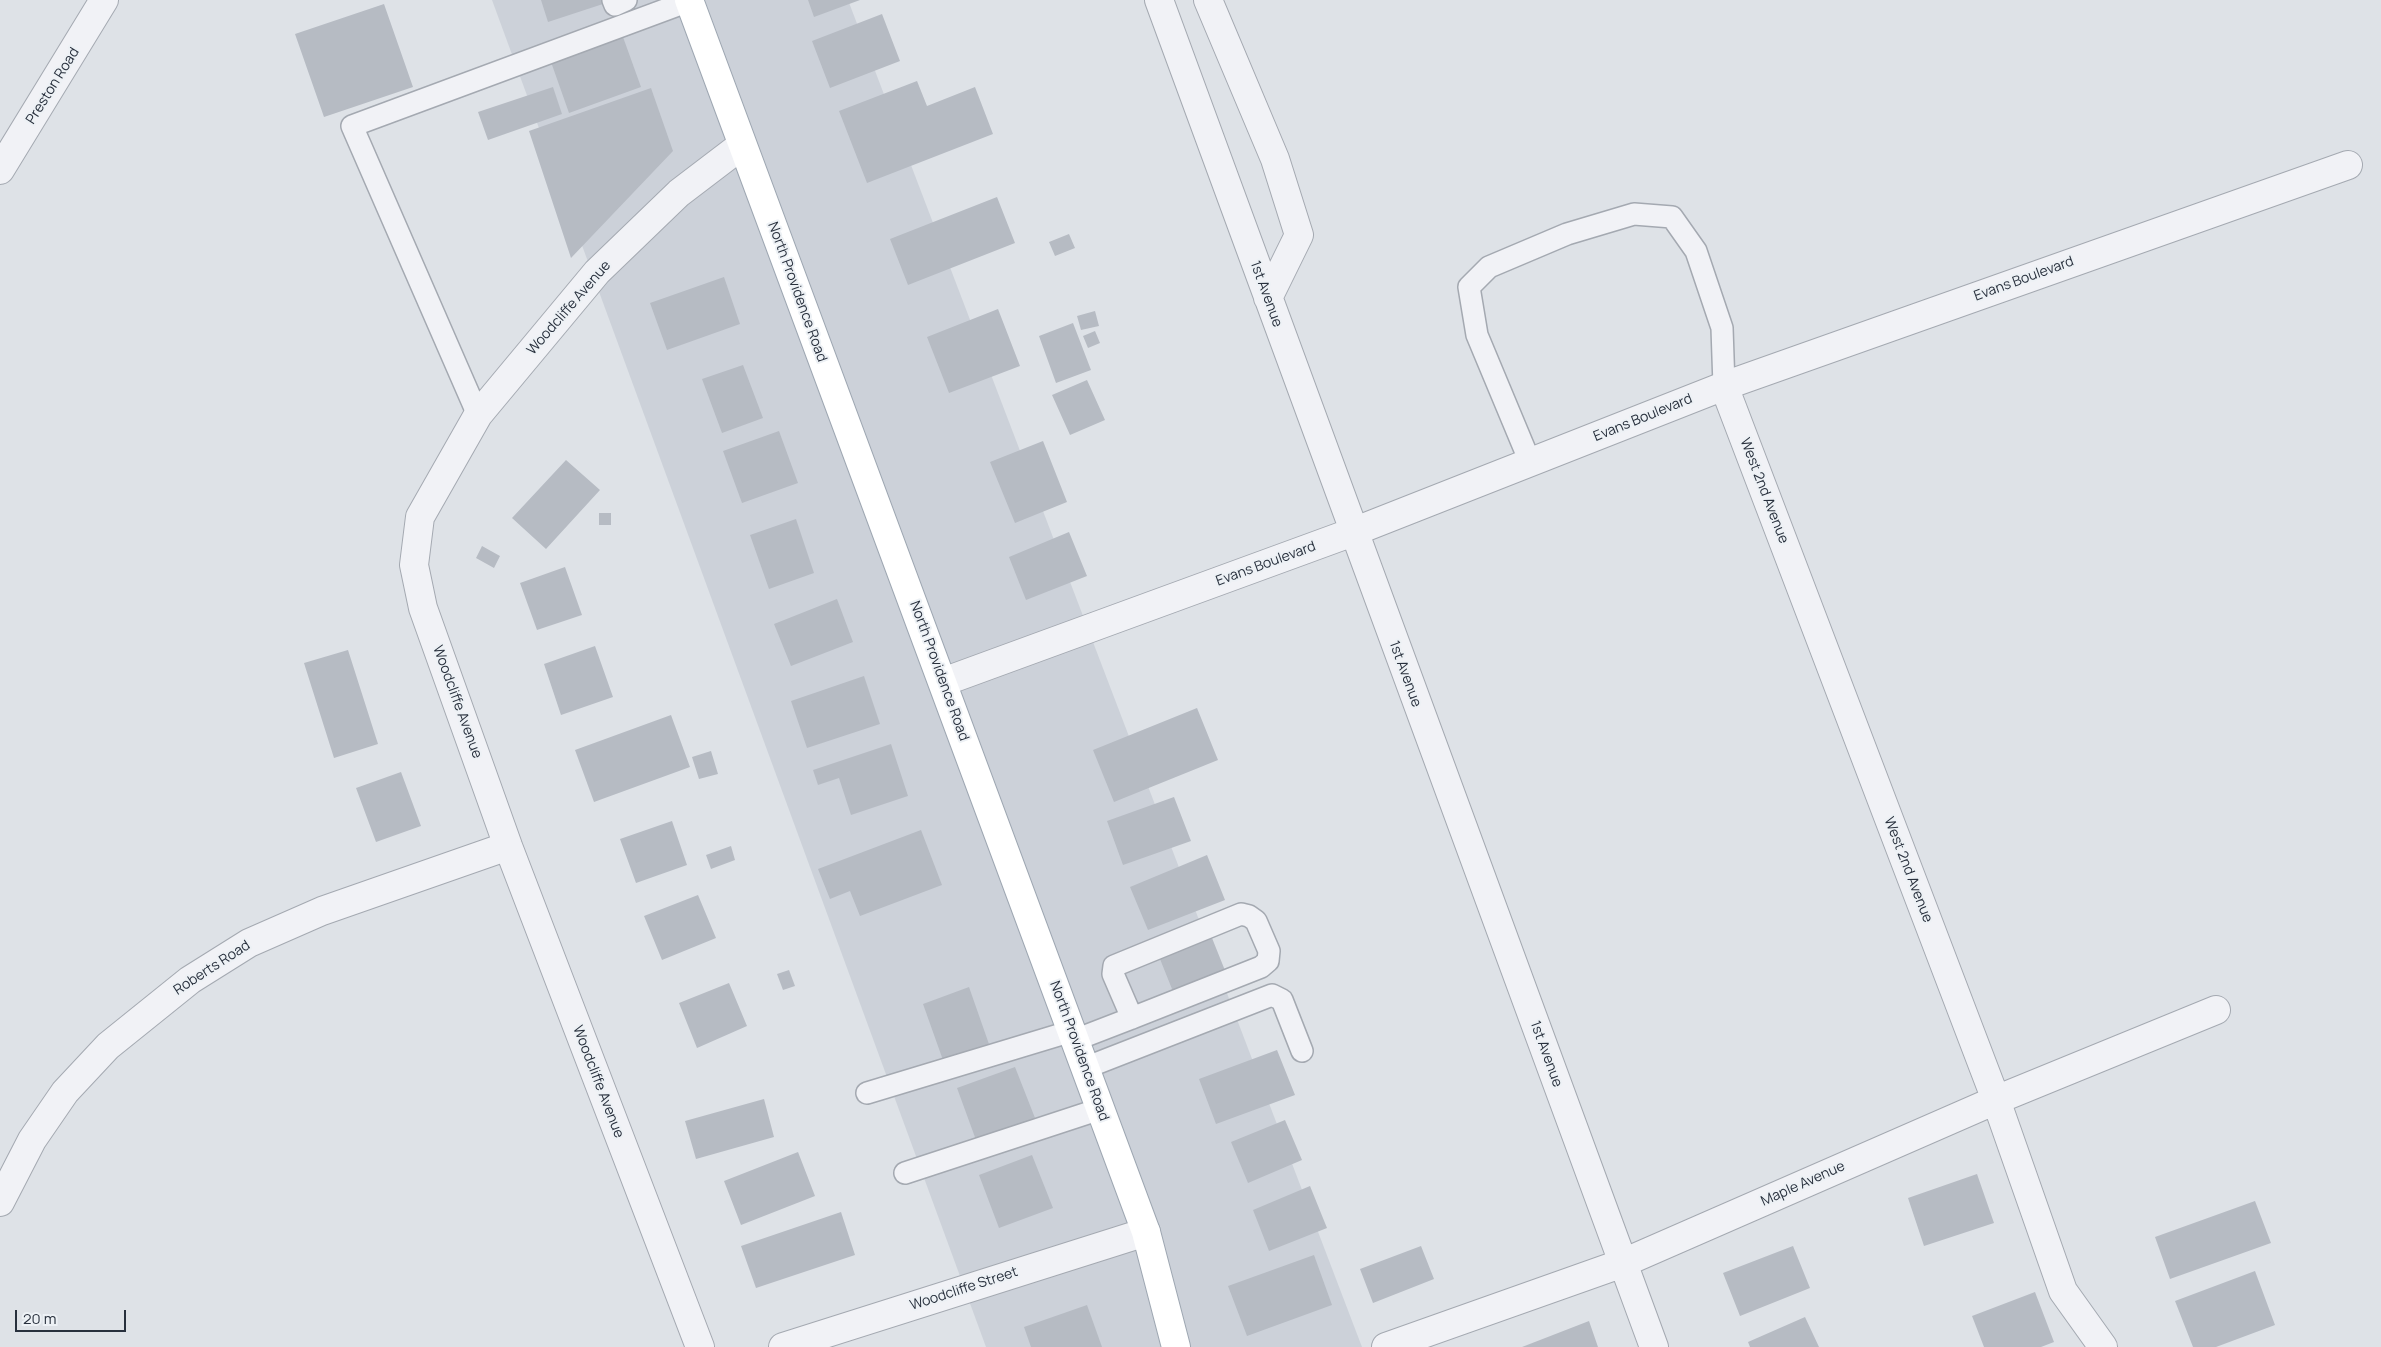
<!DOCTYPE html>
<style>
body{margin:0}
#map{position:relative;width:2381px;height:1347px;overflow:hidden;background:#dee2e7;font-family:Manrope,sans-serif}
canvas{display:block}
.scale{position:absolute;left:15px;top:1310px;width:111px;height:22px;box-sizing:border-box;border:2px solid #28303d;border-top:0;padding-left:6px;font-size:15px;line-height:18px;white-space:nowrap;color:#28303d;-webkit-text-stroke:4px #edf1f5;paint-order:stroke}
</style>
<div id="map">
<canvas width="2381" height="1347"></canvas>
<div class="scale">20 m</div>
</div>
<script>
const g = document.querySelector('canvas').getContext('2d');
g.lineJoin = 'round';
function paint(path, color) { g.fillStyle = color; g.fill(path, 'evenodd'); }
const shape = rows => new Path2D(rows.map(r => 'M' + r).join(''));
function trace(path, color, width, dash) { g.strokeStyle = color; g.lineWidth = width; g.lineCap = dash ? 'butt' : 'round'; g.setLineDash(dash || []); g.stroke(path); }
function drawText(font, color, halo, rows, align = 'center') {
  g.font = font + ' Manrope,sans-serif'; g.lineWidth = 4; g.setLineDash([]); g.textBaseline = 'middle'; g.strokeStyle = halo; g.fillStyle = color; for (const [text, x, y, turn = 0] of rows) {
    g.save(); g.translate(x, y); g.rotate((+turn || 0) * Math.PI / 180); g.textAlign = isNaN(turn) ? turn : align; if (halo) g.strokeText(text, 0, 0); g.fillText(text, 0, 0); g.restore();
  }
}
paint(shape([
 [492,0,848,0,1362,1347,986,1347]
]), '#ccd1d9');
paint(shape([
 [541,0,605,0,606,3,548,22],
 [808,0,860,0,814,17],
 [384,4,413,87,324,117,295,34],
 [882,14,900,61,830,88,812,41],
 [623,37,641,87,569,113,551,62],
 [917,81,927,106,975,87,993,134,867,183,839,111],
 [553,87,562,114,488,140,478,112],
 [651,88,673,151,571,258,529,131],
 [997,197,1015,243,908,285,890,239],
 [1069,234,1075,248,1055,256,1049,242],
 [724,277,740,324,667,350,650,303],
 [998,309,1020,366,949,393,927,337],
 [1095,311,1099,326,1081,330,1077,316],
 [1073,323,1091,370,1056,383,1039,336],
 [1095,331,1100,343,1088,348,1083,336],
 [743,365,763,418,722,433,702,379],
 [1087,380,1105,420,1070,435,1052,395],
 [779,431,798,483,742,503,723,451],
 [1043,441,1067,502,1015,523,990,462],
 [566,460,600,490,546,549,512,518],
 [599,513,611,513,611,525,599,525],
 [796,519,814,573,769,589,750,535],
 [1069,532,1087,576,1026,600,1009,557],
 [482,546,500,556,494,568,476,558],
 [565,567,582,615,537,630,520,583],
 [837,599,853,642,791,666,774,624],
 [595,646,613,697,561,715,544,664],
 [348,650,378,744,334,758,304,663],
 [864,676,880,724,807,748,791,701],
 [1197,708,1218,760,1114,802,1093,750],
 [671,715,690,767,594,802,575,750],
 [891,744,908,796,851,815,839,778,818,785,813,770],
 [711,751,718,774,699,779,692,757],
 [401,772,421,826,376,842,356,788],
 [1174,797,1191,841,1123,865,1107,821],
 [672,821,687,865,636,883,620,839],
 [921,830,942,885,860,916,850,891,830,899,818,869],
 [731,846,735,860,711,869,706,855],
 [1207,855,1225,900,1148,930,1130,887],
 [698,895,716,938,662,960,644,916],
 [1210,933,1226,973,1174,994,1158,954],
 [789,970,795,986,783,990,777,974],
 [729,983,747,1026,697,1048,679,1003],
 [969,987,990,1047,944,1063,923,1004],
 [1277,1050,1295,1095,1216,1124,1199,1079],
 [1015,1067,1035,1118,976,1140,957,1088],
 [764,1099,774,1137,696,1159,685,1121],
 [1285,1120,1302,1160,1248,1183,1231,1142],
 [798,1152,815,1196,741,1225,724,1181],
 [1032,1155,1053,1208,999,1228,979,1175],
 [1977,1174,1994,1223,1924,1246,1908,1198],
 [1310,1186,1327,1228,1269,1251,1253,1210],
 [2255,1201,2271,1243,2170,1279,2155,1237],
 [841,1212,855,1255,756,1288,741,1246],
 [1421,1246,1434,1279,1373,1303,1360,1269],
 [1793,1246,1810,1288,1740,1316,1723,1273],
 [1314,1255,1332,1305,1247,1336,1228,1286],
 [2255,1271,2275,1325,2216,1347,2193,1347,2175,1301],
 [2035,1292,2054,1342,2041,1347,1984,1347,1972,1316],
 [1087,1305,1102,1347,1031,1347,1024,1327],
 [1805,1317,1819,1347,1750,1347,1748,1342],
 [1589,1321,1598,1347,1522,1347]
]), '#b6bbc3');
const service = shape([
 [613,0,615,5,626,0],
 [478,415,352,126,689,1],
 [1530,462,1477,335,1469,287,1489,267,1567,234,1634,214,1672,217,1696,251,1722,328,1724,386],
 [1075,1040,1132,1018,1261,967,1268,961,1269,951,1256,921,1249,916,1241,914,1114,966,1113,974,1132,1018],
 [1085,1068,1272,995,1282,1000,1302,1051],
 [867,1093,1072,1031],
 [905,1173,1100,1109]
]);
const minor = shape([
 [1159,0,1654,1347],
 [1208,0,1275,159,1299,235,1268,298],
 [0,170,104,0],
 [1724,386,1996,1100,2063,1291,2103,1347],
 [943,682,1353,532,1724,386,2348,165],
 [0,1202,32,1140,65,1092,108,1046,190,980,249,943,322,911,508,846],
 [700,1347,508,846,423,608,414,565,420,517,478,415,597,272,679,193,742,145],
 [783,1347,1146,1232],
 [1386,1347,1623,1263,1996,1100,2216,1010]
]);
const primary = shape([
 [689,0,1146,1232,1176,1347]
]);
trace(service, '#a4a9b1', 24);
trace(minor, '#a4a9b1', 30);
trace(primary, '#9ea7b2', 30);
trace(service, '#f1f2f6', 21);
trace(minor, '#f1f2f6', 28);
trace(primary, '#fff', 28);
drawText('14px', '#28303d', '#edf1f5', [
 ["Preston Road",53,86,-58],
 ["Evans Boulevard",2024,279,-20],
 ["North Providence Road",797,292,70],
 ["1st Avenue",1266,294,70],
 ["Woodcliffe Avenue",569,308,-49],
 ["Evans Boulevard",1643,418,-22],
 ["West 2nd Avenue",1764,491,69],
 ["Evans Boulevard",1266,564,-20],
 ["North Providence Road",939,671,70],
 ["1st Avenue",1405,674,70],
 ["Woodcliffe Avenue",457,702,70],
 ["West 2nd Avenue",1908,870,69],
 ["Roberts Road",212,968,-33],
 ["North Providence Road",1079,1051,70],
 ["1st Avenue",1546,1054,70],
 ["Woodcliffe Avenue",598,1082,69],
 ["Maple Avenue",1803,1184,-24],
 ["Woodcliffe Street",964,1289,-18]
]);
</script>
